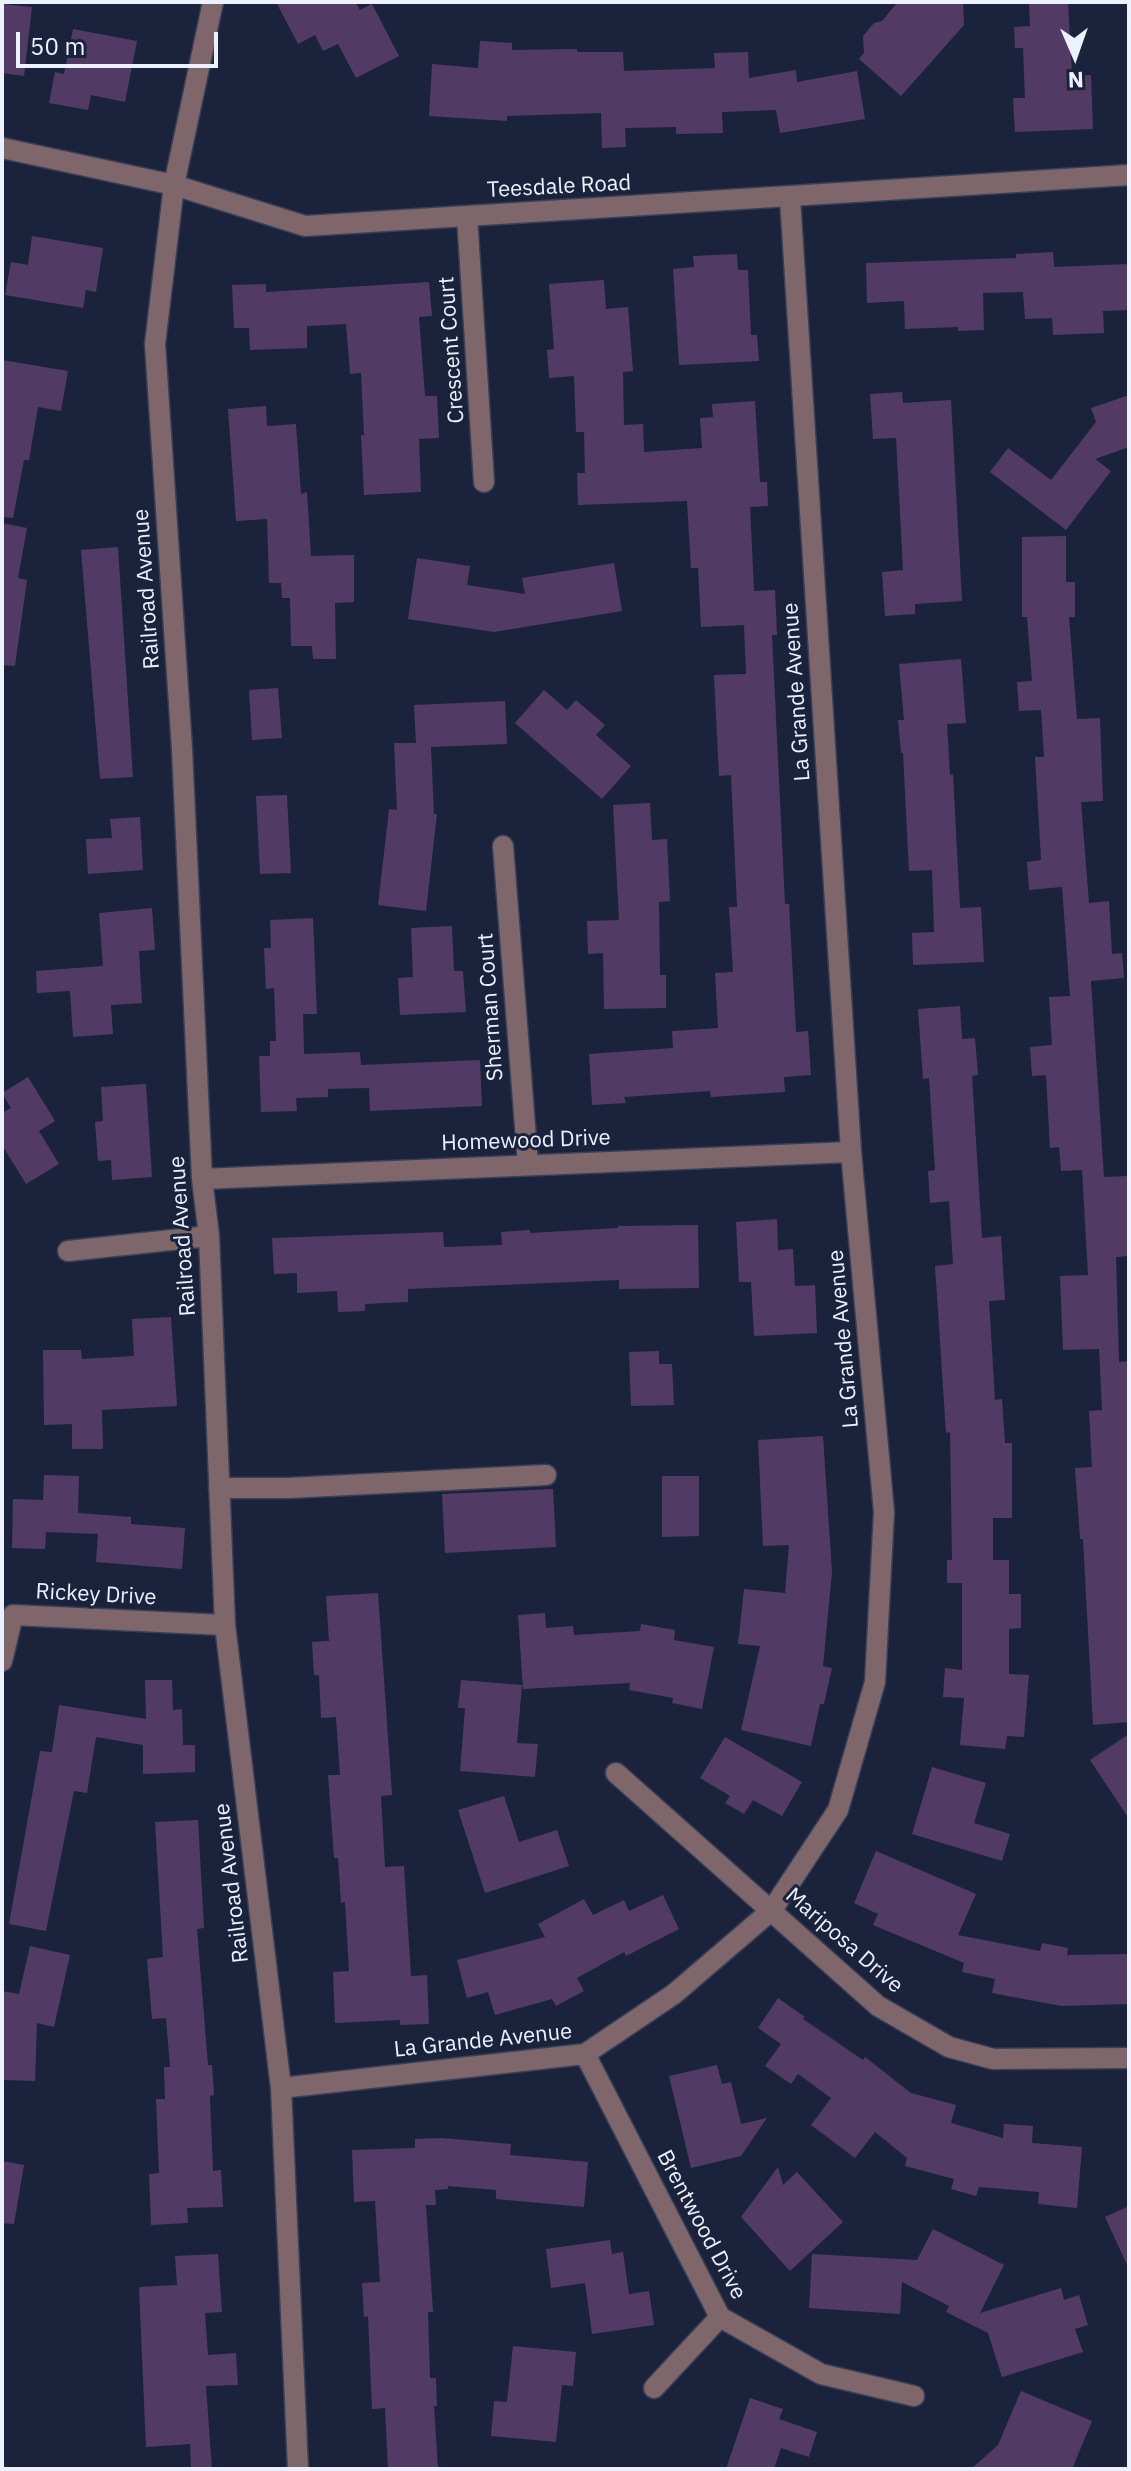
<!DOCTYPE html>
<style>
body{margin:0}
#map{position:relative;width:1131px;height:2471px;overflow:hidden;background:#1b233c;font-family:"IBM Plex Sans",sans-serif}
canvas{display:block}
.frame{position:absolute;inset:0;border:4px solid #ecf1ff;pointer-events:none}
.north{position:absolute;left:1035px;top:16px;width:80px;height:80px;-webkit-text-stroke:6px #1b233c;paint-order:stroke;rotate:178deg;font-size:22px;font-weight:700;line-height:32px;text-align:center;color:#ecf1ff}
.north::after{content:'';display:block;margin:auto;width:28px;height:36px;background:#ecf1ff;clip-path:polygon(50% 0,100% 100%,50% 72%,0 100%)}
.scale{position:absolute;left:16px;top:32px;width:202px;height:36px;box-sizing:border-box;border:4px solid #ecf1ff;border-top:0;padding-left:10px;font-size:24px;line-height:28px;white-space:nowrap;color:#ecf1ff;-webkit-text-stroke:6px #1b233c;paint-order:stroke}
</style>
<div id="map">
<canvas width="1131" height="2471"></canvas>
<div class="frame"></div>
<div class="north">N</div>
<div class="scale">50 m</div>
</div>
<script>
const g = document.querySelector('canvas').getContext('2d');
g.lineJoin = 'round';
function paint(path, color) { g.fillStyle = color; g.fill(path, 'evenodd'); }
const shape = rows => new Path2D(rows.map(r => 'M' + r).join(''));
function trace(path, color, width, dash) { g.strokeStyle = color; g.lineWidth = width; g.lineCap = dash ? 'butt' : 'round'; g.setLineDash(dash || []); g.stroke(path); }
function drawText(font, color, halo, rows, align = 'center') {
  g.font = font + ' "IBM Plex Sans",sans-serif'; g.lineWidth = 6; g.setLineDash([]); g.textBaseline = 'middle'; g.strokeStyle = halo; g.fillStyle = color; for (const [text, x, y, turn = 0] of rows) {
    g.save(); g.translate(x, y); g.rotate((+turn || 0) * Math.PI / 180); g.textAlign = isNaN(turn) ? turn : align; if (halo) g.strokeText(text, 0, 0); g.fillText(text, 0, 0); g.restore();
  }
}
paint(shape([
 [276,2,355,2,360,10,372,4,399,56,356,78,338,44,323,51,315,35,298,44],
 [904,2,963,2,964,25,901,96,859,59,864,53,863,36,874,23,882,21,896,4],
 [1029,2,1068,2,1072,76,1091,75,1093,129,1015,132,1013,98,1025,98,1023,48,1015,48,1014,27,1030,26],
 [2,4,32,7,24,76,2,73],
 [73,29,137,41,125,102,91,95,88,110,49,103,55,72,64,74],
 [480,41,512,43,512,50,577,49,577,52,623,52,624,71,715,68,714,53,748,52,749,78,796,70,797,82,857,71,865,119,780,133,776,110,722,112,723,133,676,134,676,127,625,128,626,147,602,148,601,113,507,116,507,121,429,116,432,64,478,68],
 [32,236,103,248,96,292,86,290,83,308,5,295,11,262,28,265],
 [1053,252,1054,267,1129,264,1129,310,1103,311,1104,333,1053,335,1052,318,1025,319,1023,292,983,293,984,330,958,331,958,327,905,329,904,301,867,303,866,263,1016,258,1016,254],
 [737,254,738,270,748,270,751,335,757,335,759,361,679,365,673,269,694,267,693,256],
 [604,280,606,309,628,307,633,371,623,372,624,425,643,424,644,452,702,448,700,418,713,417,712,404,755,401,760,482,767,482,768,506,750,507,754,591,775,590,777,635,772,635,785,904,789,904,796,1032,808,1031,811,1075,784,1077,785,1092,711,1097,710,1091,624,1097,626,1103,592,1105,589,1054,673,1048,672,1031,718,1028,715,973,733,972,729,907,737,907,731,775,719,776,714,675,746,674,744,625,701,627,698,568,691,568,687,501,578,505,577,473,585,473,584,432,576,432,574,376,549,378,547,350,554,349,549,284],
 [429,282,432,316,419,317,425,396,437,396,439,438,419,439,421,492,364,495,361,435,364,435,361,373,350,374,346,324,307,326,307,348,250,350,249,328,234,328,232,285,266,284,266,292],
 [2,360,68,371,61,411,38,407,29,460,24,460,13,518,2,517],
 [902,392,903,403,951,400,962,601,915,604,915,614,885,616,882,572,903,570,896,438,873,439,870,394],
 [1129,395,1129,447,1095,459,1111,471,1066,530,990,472,1008,448,1051,480,1096,422,1091,408],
 [266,406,267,426,296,424,301,494,307,492,311,556,354,555,354,602,335,603,336,659,313,659,312,646,291,646,290,598,282,598,281,583,269,583,267,519,236,521,228,409],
 [2,523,27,528,18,578,27,580,15,666,2,665],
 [1066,536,1066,582,1075,582,1075,617,1069,617,1077,719,1100,718,1103,801,1081,802,1089,903,1109,901,1112,954,1122,953,1124,978,1091,981,1104,1177,1128,1176,1129,1186,1129,1256,1116,1257,1119,1362,1129,1361,1129,1722,1093,1725,1083,1539,1080,1539,1075,1468,1092,1467,1089,1411,1102,1410,1099,1349,1063,1350,1060,1276,1088,1275,1082,1170,1061,1171,1059,1147,1050,1148,1046,1075,1032,1076,1030,1047,1052,1045,1049,997,1070,996,1062,887,1029,890,1027,862,1041,860,1035,757,1044,757,1041,710,1019,711,1017,682,1032,681,1027,617,1022,617,1022,537],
 [118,547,133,777,100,779,81,550],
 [417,558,470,566,467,585,525,594,522,578,614,563,622,611,494,632,408,619],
 [961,659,966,723,947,724,950,775,953,774,960,908,981,907,984,962,913,965,912,933,934,932,932,870,909,871,903,753,901,753,898,720,904,720,899,664],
 [278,688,282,738,252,740,249,690],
 [544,690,567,710,576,700,605,725,596,735,631,766,602,799,515,723],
 [505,701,507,744,431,747,434,814,437,814,426,911,378,905,389,809,397,810,394,743,416,743,414,705],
 [287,795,291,873,260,874,256,796],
 [650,803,652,840,667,839,670,901,659,902,660,975,666,975,666,1008,604,1009,603,953,588,954,587,921,619,920,613,805],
 [140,817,143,870,88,874,86,839,112,838,110,819],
 [152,908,155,950,139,951,142,1003,111,1005,113,1034,73,1037,70,991,37,993,36,971,103,966,99,913],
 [313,918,317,1014,303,1014,304,1054,360,1052,361,1065,480,1060,482,1106,370,1111,369,1088,328,1089,328,1097,296,1098,297,1111,261,1112,259,1056,270,1056,270,1041,276,1041,274,988,266,989,264,948,271,948,270,920],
 [452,926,454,971,463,971,466,1012,400,1015,398,978,413,977,411,928],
 [960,1006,962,1039,975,1038,978,1075,972,1076,982,1238,1001,1236,1005,1300,989,1301,995,1400,1002,1399,1005,1443,1012,1443,1012,1518,993,1518,993,1560,1009,1560,1009,1594,1021,1594,1021,1628,1009,1629,1009,1674,1029,1675,1024,1737,1007,1736,1005,1749,960,1745,964,1698,943,1697,945,1668,962,1670,962,1583,947,1583,947,1560,952,1560,950,1432,946,1433,935,1266,953,1264,949,1201,930,1203,928,1171,935,1170,929,1078,923,1079,918,1009],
 [28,1077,55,1121,39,1131,59,1164,26,1184,2,1145,2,1113,11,1108,2,1093],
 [146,1084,152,1177,112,1180,111,1160,98,1161,95,1122,103,1121,101,1087],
 [777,1219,778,1250,793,1249,795,1286,815,1285,817,1333,754,1336,751,1282,739,1282,736,1222],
 [698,1225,699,1288,619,1289,619,1280,408,1289,408,1302,365,1304,365,1311,338,1312,337,1291,297,1293,297,1273,274,1274,272,1238,443,1232,444,1247,502,1245,501,1232,530,1230,530,1233,618,1228,618,1226],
 [171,1317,177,1406,102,1410,103,1449,72,1449,72,1424,44,1425,43,1350,81,1350,82,1359,134,1356,132,1319],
 [659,1351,659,1364,672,1364,674,1405,631,1406,629,1352],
 [823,1436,832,1572,823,1666,832,1668,824,1704,820,1704,811,1746,741,1730,760,1646,738,1644,744,1589,785,1593,789,1545,763,1546,758,1440],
 [44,1475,79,1476,78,1513,131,1517,131,1524,185,1528,182,1569,96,1562,98,1534,46,1532,45,1549,12,1548,13,1499,43,1500],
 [662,1476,699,1476,699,1536,662,1537],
 [553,1489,556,1547,445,1553,442,1494],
 [378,1593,392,1795,381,1796,385,1867,404,1866,411,1976,427,1975,429,2024,400,2025,400,2020,335,2023,333,1972,349,1971,345,1902,341,1903,338,1858,334,1858,328,1775,340,1775,336,1717,321,1718,319,1675,314,1675,312,1642,329,1641,326,1596],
 [545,1613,546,1628,573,1626,574,1635,640,1631,641,1624,675,1630,674,1640,714,1647,702,1709,672,1703,673,1698,629,1690,630,1683,523,1689,518,1615],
 [145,1680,172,1680,173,1710,182,1709,183,1745,195,1745,195,1772,143,1774,143,1745,96,1737,87,1793,74,1791,46,1931,9,1924,40,1751,52,1752,59,1705,146,1719],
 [461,1680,522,1685,517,1743,538,1744,535,1777,460,1771,465,1708,458,1708],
 [1129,1734,1129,1819,1090,1760],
 [725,1737,802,1782,782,1816,753,1800,744,1814,725,1803,730,1796,700,1778],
 [932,1767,986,1783,974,1823,1010,1834,1002,1861,912,1834],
 [504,1796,519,1842,557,1830,569,1866,485,1893,458,1810],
 [198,1820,204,1928,197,1929,208,2065,212,2065,214,2095,210,2096,213,2171,221,2170,223,2207,187,2208,188,2223,151,2225,149,2174,159,2173,156,2099,165,2099,164,2067,170,2067,166,2018,152,2019,147,1959,163,1957,155,1822],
 [876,1851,976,1894,958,1935,1040,1951,1042,1943,1068,1948,1067,1955,1129,1954,1129,2004,1061,2006,992,1993,995,1979,962,1972,964,1963,873,1925,878,1914,854,1903],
 [663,1895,679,1929,626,1956,624,1952,577,1978,584,1991,556,2006,552,1999,495,2015,488,1992,467,1998,457,1960,545,1937,538,1924,584,1899,593,1915,624,1900,629,1911],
 [30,1946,70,1955,54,2027,37,2023,35,2081,2,2080,2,1991,19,1994],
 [778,1998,805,2017,803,2019,863,2060,865,2057,911,2093,956,2105,951,2123,1003,2138,1004,2124,1033,2126,1032,2143,1082,2147,1077,2208,1038,2204,1039,2192,979,2187,976,2196,951,2189,954,2179,905,2166,907,2158,875,2132,855,2158,811,2125,831,2098,798,2074,791,2084,765,2066,781,2044,758,2028],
 [717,2065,722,2084,731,2082,741,2124,767,2118,741,2156,691,2168,669,2076],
 [442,2138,511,2144,510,2155,588,2162,584,2207,496,2199,496,2190,448,2186,448,2189,435,2190,436,2205,426,2205,433,2312,428,2312,430,2378,436,2378,437,2406,434,2406,438,2469,388,2469,385,2408,372,2409,368,2316,364,2317,362,2283,380,2282,375,2201,354,2202,352,2150,415,2148,415,2139],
 [2,2161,24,2165,14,2224,2,2223],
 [778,2167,783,2185,797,2172,843,2222,790,2271,741,2217],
 [1129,2206,1129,2269,1105,2217],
 [933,2229,1004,2265,980,2313,1061,2288,1064,2300,1079,2295,1088,2325,1075,2329,1083,2352,1002,2377,988,2333,946,2312,949,2306,902,2282,900,2314,809,2308,812,2254,917,2260],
 [610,2240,612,2254,623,2252,629,2294,649,2291,654,2325,592,2334,585,2283,551,2288,546,2249],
 [218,2254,222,2312,205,2313,208,2355,236,2353,238,2385,206,2386,212,2469,191,2469,190,2444,146,2447,139,2287,177,2285,175,2256],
 [513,2346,576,2352,573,2386,562,2385,556,2442,491,2436,494,2401,507,2402],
 [1021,2391,1092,2421,1072,2469,971,2469,998,2445],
 [750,2398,783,2409,779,2419,817,2432,809,2457,781,2448,774,2469,726,2469]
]), '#513b65');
const minor = shape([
 [213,2,174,185,155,344,182,749,202,1179,209,1236,225,1625,281,2088,298,2469],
 [2,148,174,185,305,226,1129,175],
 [467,216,484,482],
 [503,846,528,1164],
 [202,1179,851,1152],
 [68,1251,209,1236],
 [219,1488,289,1488,546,1475],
 [2,1661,13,1615,225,1625],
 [616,1773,878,2006,949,2047,993,2059,1129,2058],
 [585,2054,720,2317,821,2374,914,2396],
 [281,2088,585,2054,674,1994,772,1910,838,1810,875,1682,884,1512,851,1152,790,198],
 [654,2388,720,2317]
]);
trace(minor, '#384057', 23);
trace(minor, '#7f666b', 20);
drawText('22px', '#ecf1ff', '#1b233c', [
 ["Teesdale Road",559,187,-3],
 ["Crescent Court",452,350,-94],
 ["Railroad Avenue",147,589,-94],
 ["La Grande Avenue",797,692,-94],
 ["Sherman Court",491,1007,-94],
 ["Homewood Drive",526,1141,-2],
 ["Railroad Avenue",183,1236,-94],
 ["La Grande Avenue",844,1339,-95],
 ["Rickey Drive",96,1595,3],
 ["Railroad Avenue",232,1883,-97],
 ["Mariposa Drive",844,1941,41],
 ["La Grande Avenue",483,2041,-6],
 ["Brentwood Drive",701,2225,62]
]);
</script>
